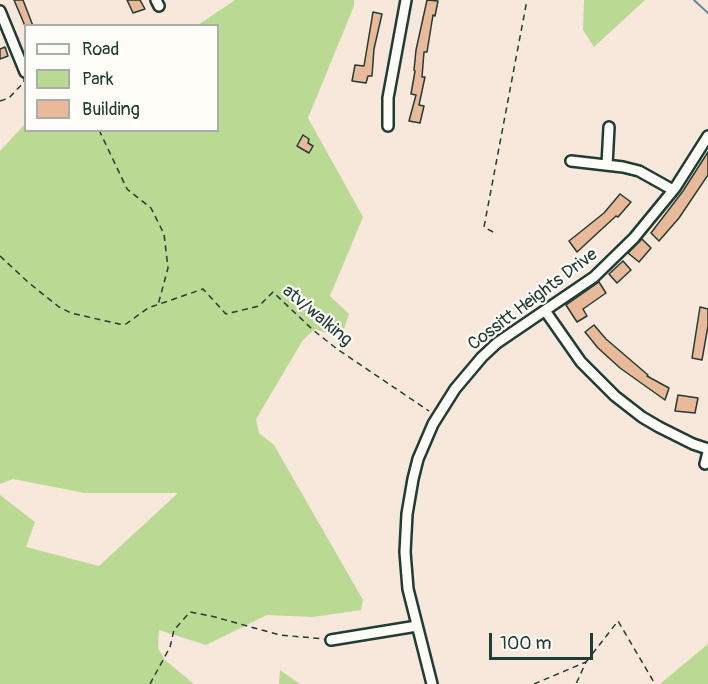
<!DOCTYPE html>
<style>
body{margin:0}
#map{position:relative;width:708px;height:684px;overflow:hidden;background:#f7e8db;font-family:Pangolin,sans-serif}
canvas{display:block}
.legend{position:absolute;left:24px;top:24px;width:195px;height:108px;box-sizing:border-box;background:#fdfcf7;border:2px solid #a4b0a9;margin:0;padding:8px 10px;list-style:none;font-size:18px;color:#1f3d34}
.legend li{display:flex;align-items:center;gap:12px;height:30px}
.legend b{width:30px;border:2px solid #a4b0a9}
.scale{position:absolute;left:489px;top:633px;width:104px;height:27px;box-sizing:border-box;border:3px solid #1f3d34;border-top:0;padding-left:8px;font-size:18px;line-height:21px;white-space:nowrap;color:#1f3d34;-webkit-text-stroke:4px #fdfcf7;paint-order:stroke}
</style>
<div id="map">
<canvas width="708" height="684"></canvas>
<ul class="legend">
<li><b style="height:8px;background:#fdfcf7"></b>Road</li>
<li><b style="height:16px;background:#bad992"></b>Park</li>
<li><b style="height:16px;background:#e9b99a"></b>Building</li>
</ul>
<div class="scale">100 m</div>
</div>
<script>
const g = document.querySelector('canvas').getContext('2d');
g.lineJoin = 'round';
function paint(path, color) { g.fillStyle = color; g.fill(path, 'evenodd'); }
const shape = rows => new Path2D(rows.map(r => 'M' + r).join(''));
function trace(path, color, width, dash) { g.strokeStyle = color; g.lineWidth = width; g.lineCap = dash ? 'butt' : 'round'; g.setLineDash(dash || []); g.stroke(path); }
function drawText(font, color, halo, rows, align = 'center') {
  g.font = font + ' Pangolin,sans-serif'; g.lineWidth = 4.5; g.setLineDash([]); g.textBaseline = 'middle'; g.strokeStyle = halo; g.fillStyle = color; for (const [text, x, y, turn = 0] of rows) {
    g.save(); g.translate(x, y); g.rotate((+turn || 0) * Math.PI / 180); g.textAlign = isNaN(turn) ? turn : align; if (halo) g.strokeText(text, 0, 0); g.fillText(text, 0, 0); g.restore();
  }
}
paint(shape([
 [235,0,354,0,354,6,308,118,363,217,330,296,349,314,341,338,315,329,303,340,256,419,259,433,274,445,363,600,361,610,313,617,267,615,206,645,159,630,158,648,165,660,194,684,0,684,0,495,35,522,26,547,99,566,178,493,85,493,13,479,0,484,0,151,25,124,26,130,218,130,218,26,198,25],
 [584,0,645,0,594,47,583,30],
 [708,644,708,684,660,684],
 [280,670,300,684,279,684]
]), '#bad992');
trace(shape([
 [694,0,708,13]
]), '#628aa1', 2);
const building = shape([
 [14,0,23,0,33,26,25,26,14,0],
 [127,0,140,0,145,9,133,13,127,0],
 [427,0,438,1,435,16,433,15,427,52,424,52,422,77,425,77,419,105,424,106,420,123,409,121,416,95,411,94,415,71,414,70,416,50,427,0],
 [373,12,382,14,374,49,372,76,368,76,366,83,352,81,355,65,364,66,373,12],
 [5,47,8,56,0,59,0,49,5,47],
 [303,135,309,139,308,143,313,146,309,153,297,146,303,135],
 [708,152,708,175,679,218,659,241,651,233,683,191,708,152],
 [620,194,631,202,618,217,616,216,577,252,569,241,604,213,620,194],
 [642,239,651,248,639,262,628,253,642,239],
 [623,261,631,270,617,283,609,274,623,261],
 [599,282,606,293,583,309,587,316,577,322,566,305,599,282],
 [700,307,708,309,708,326,702,360,692,358,700,307],
 [594,325,606,339,648,375,647,376,669,388,665,400,620,368,598,348,585,332,594,325],
 [678,395,698,398,695,413,675,411,678,395]
]);
paint(building, '#e9b99a');
trace(building, '#1f3d34', 1.5);
const minor = shape([
 [156,0,159,6],
 [0,11,25,72],
 [388,126,388,98,406,0],
 [571,161,623,167,639,171,673,190],
 [607,165,609,127],
 [546,312,581,362,615,396,642,417,659,427,693,444,708,449],
 [705,464,708,452],
 [331,640,417,626],
 [432,684,408,589,405,552,407,514,413,479,418,459,433,424,455,389,482,357,497,343,594,277,634,238,675,188,708,136]
]);
trace(minor, '#1f3d34', 14);
trace(shape([
 [0,101,9,98,24,82,24,79],
 [99,130,127,189,151,208,164,234,168,268,158,305],
 [493,232,484,227,527,0],
 [0,256,29,283,59,307,71,313,119,324,126,324,148,308,203,289,226,314,259,306,273,292,313,330,337,349,429,411],
 [586,662,618,621,655,684],
 [150,684,170,647,174,630,190,612,211,616,280,635,324,639],
 [534,684,586,662,576,684]
]), '#1f3d34', 1.5, [6, 4.5]);
trace(minor, '#fdfcf7', 9);
drawText('18px', '#1f3d34', '#fdfcf7', [
 ["Cossitt Heights Drive",533,300,-37],
 ["atv/walking",317,316,40]
]);
</script>
